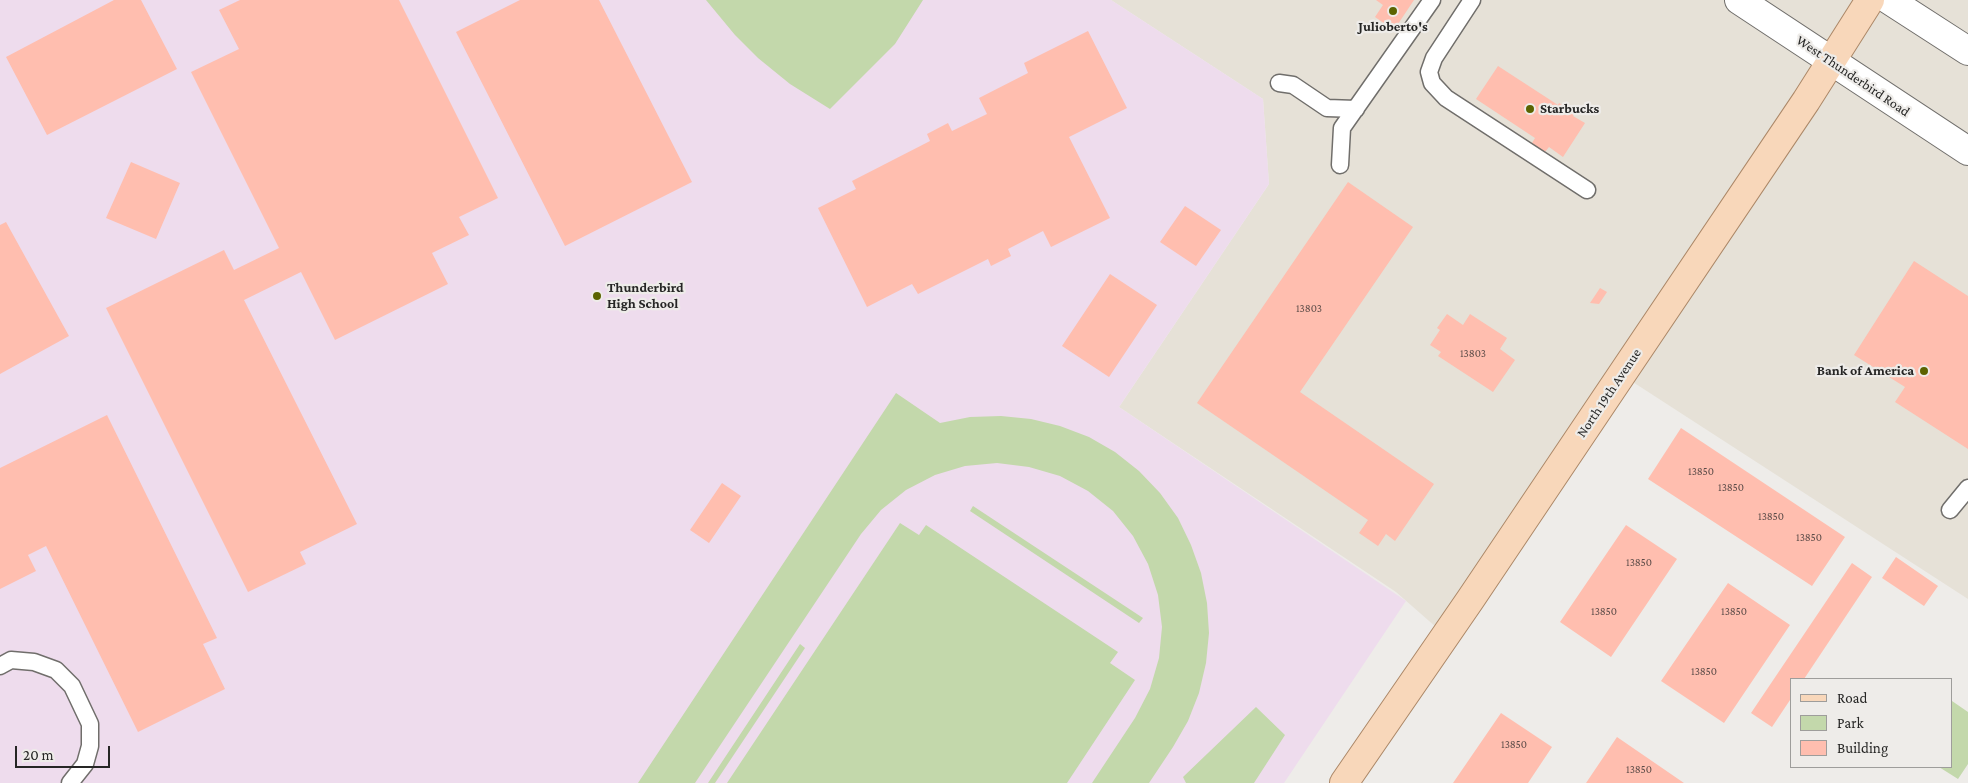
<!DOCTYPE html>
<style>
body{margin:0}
#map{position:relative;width:1968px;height:783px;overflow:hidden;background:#eeece9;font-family:"Crimson Pro",serif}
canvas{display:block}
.legend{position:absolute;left:1790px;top:678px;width:162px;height:90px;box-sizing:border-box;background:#eeece9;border:1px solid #9e9d9b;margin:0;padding:6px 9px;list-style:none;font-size:15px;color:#262625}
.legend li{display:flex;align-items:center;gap:10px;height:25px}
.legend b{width:25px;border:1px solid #9e9d9b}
.scale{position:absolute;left:15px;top:746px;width:95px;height:22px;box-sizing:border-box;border:2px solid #262625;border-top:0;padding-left:6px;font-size:15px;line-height:18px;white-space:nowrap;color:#262625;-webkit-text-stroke:4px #eeece9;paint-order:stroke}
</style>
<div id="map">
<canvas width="1968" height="783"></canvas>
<ul class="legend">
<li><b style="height:6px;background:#f8d7ba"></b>Road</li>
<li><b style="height:14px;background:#c3d8ab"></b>Park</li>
<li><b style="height:14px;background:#ffbeaf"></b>Building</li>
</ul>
<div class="scale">20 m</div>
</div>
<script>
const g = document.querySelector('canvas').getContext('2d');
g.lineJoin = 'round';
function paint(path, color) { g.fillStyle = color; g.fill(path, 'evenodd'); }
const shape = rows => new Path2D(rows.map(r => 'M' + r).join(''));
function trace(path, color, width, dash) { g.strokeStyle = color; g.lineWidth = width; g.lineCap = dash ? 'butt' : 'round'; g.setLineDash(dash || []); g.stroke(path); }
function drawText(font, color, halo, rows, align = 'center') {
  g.font = font + ' "Crimson Pro",serif'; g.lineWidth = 4.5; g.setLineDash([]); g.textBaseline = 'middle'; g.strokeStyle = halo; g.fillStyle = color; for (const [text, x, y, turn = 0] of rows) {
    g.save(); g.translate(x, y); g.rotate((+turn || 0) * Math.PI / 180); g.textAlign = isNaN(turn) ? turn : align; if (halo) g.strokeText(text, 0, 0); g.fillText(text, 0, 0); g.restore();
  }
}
paint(shape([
 [1111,0,1968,0,1968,599,1622,375,1445,635,1396,592,1119,407,1269,184,1263,99]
]), '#e6e1d7');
paint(shape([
 [0,0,1111,0,1263,99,1269,184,1119,407,1406,601,1284,783,0,783]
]), '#eedced');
paint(shape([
 [706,0,923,0,895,44,830,109,790,84,758,58,735,35],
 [896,393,940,423,970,417,1001,416,1031,419,1060,426,1089,437,1115,452,1139,471,1160,493,1178,518,1191,545,1201,573,1207,603,1209,633,1206,663,1199,693,1188,721,1173,747,1149,783,1092,783,1135,718,1150,689,1159,658,1162,627,1158,595,1148,564,1133,536,1113,511,1088,491,1060,476,1029,467,997,463,965,466,935,475,906,490,881,510,861,534,695,783,638,783],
 [973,506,1143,618,1139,623,970,511],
 [900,523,919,535,926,525,1118,652,1110,663,1135,680,1067,783,727,783],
 [800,644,805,648,715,783,708,783],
 [1952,701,1968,712,1968,764,1958,779,1939,767,1952,767],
 [1256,707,1285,735,1254,783,1186,783,1183,777]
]), '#c3d8ab');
paint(shape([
 [114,0,141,0,177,69,47,135,6,57],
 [240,0,399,0,498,198,459,217,469,235,432,253,448,284,335,340,301,272,244,300,357,524,300,552,306,564,248,592,106,308,224,250,234,270,279,248,191,72,239,49,219,10],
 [520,0,599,0,692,182,565,246,456,32],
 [1376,0,1414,0,1394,30,1375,17,1383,5],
 [1088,31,1127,108,1069,137,1110,218,1051,247,1043,231,1008,249,1011,256,991,266,988,259,918,294,912,284,867,307,818,208,856,189,852,181,930,141,927,134,948,123,952,131,987,114,979,98,1028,73,1024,63],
 [1498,66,1558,105,1559,103,1575,113,1573,116,1585,123,1563,157,1549,147,1545,152,1532,143,1535,138,1476,99],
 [131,162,180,183,156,239,106,218],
 [1348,182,1413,227,1300,392,1434,484,1395,541,1386,534,1378,546,1359,533,1368,520,1197,403],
 [1185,206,1221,230,1196,266,1160,242],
 [6,222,69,336,0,374,0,225],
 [1914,261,1968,296,1968,449,1895,402,1905,387,1854,355],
 [1110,274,1157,305,1109,377,1062,346],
 [1600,288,1607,292,1599,304,1590,303],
 [1447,314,1463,325,1470,314,1507,338,1500,349,1515,360,1493,392,1438,356,1441,352,1430,345,1440,330,1437,328],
 [107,415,217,638,203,644,225,689,138,732,46,546,28,555,36,571,0,589,0,468],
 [1681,428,1845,537,1812,586,1648,479],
 [722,483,741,496,709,543,690,530],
 [1626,525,1677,559,1611,657,1560,622],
 [1896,557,1938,586,1924,606,1882,578],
 [1852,563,1872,577,1804,679,1792,679,1792,697,1772,727,1751,713],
 [1728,583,1790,625,1724,723,1661,681],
 [1501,713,1552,747,1528,783,1453,783],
 [1617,737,1684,783,1586,783]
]), '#ffbeaf');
const service = shape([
 [1472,0,1434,58,1429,72,1432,83,1446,98,1587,190],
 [1279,83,1293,85,1327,108,1356,109],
 [1340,165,1342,128,1432,0],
 [1950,510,1968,488],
 [0,666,11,660,34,662,56,670,72,686,90,724,90,746,85,764,70,783]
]);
const secondary = shape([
 [1739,0,1968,151],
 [1889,0,1968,51]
]);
const primary = shape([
 [1344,783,1470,600,1622,374,1806,101,1870,0]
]);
trace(service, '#706e6b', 19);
trace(secondary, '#706e6b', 30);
trace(primary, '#ac8868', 30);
trace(service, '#fff', 16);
trace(secondary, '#fff', 28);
trace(primary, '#f8d7ba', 28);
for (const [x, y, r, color] of [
 [1393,11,5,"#5b6300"],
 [1530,109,5,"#5b6300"],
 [597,296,5,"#5b6300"],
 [1924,371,5,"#5b6300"]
]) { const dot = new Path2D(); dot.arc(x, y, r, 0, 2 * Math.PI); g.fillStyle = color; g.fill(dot); trace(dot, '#eeece9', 2); }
drawText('11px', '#5c4c48', null, [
 ["13803",1309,309],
 ["13803",1473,354],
 ["13850",1701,472],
 ["13850",1731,488],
 ["13850",1771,517],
 ["13850",1809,538],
 ["13850",1639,563],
 ["13850",1604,612],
 ["13850",1734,612],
 ["13850",1704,672],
 ["13850",1514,745],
 ["13850",1639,770]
]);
drawText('bold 14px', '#262625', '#eeece9', [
 ["Julioberto's",1393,27,"center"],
 ["Starbucks",1540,109],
 ["Thunderbird",607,288],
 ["High School",607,304],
 ["Bank of America",1914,371,"right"]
], 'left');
drawText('14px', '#262625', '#eeece9', [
 ["West Thunderbird Road",1853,76,34],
 ["North 19th Avenue",1609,393,-56]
]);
</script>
